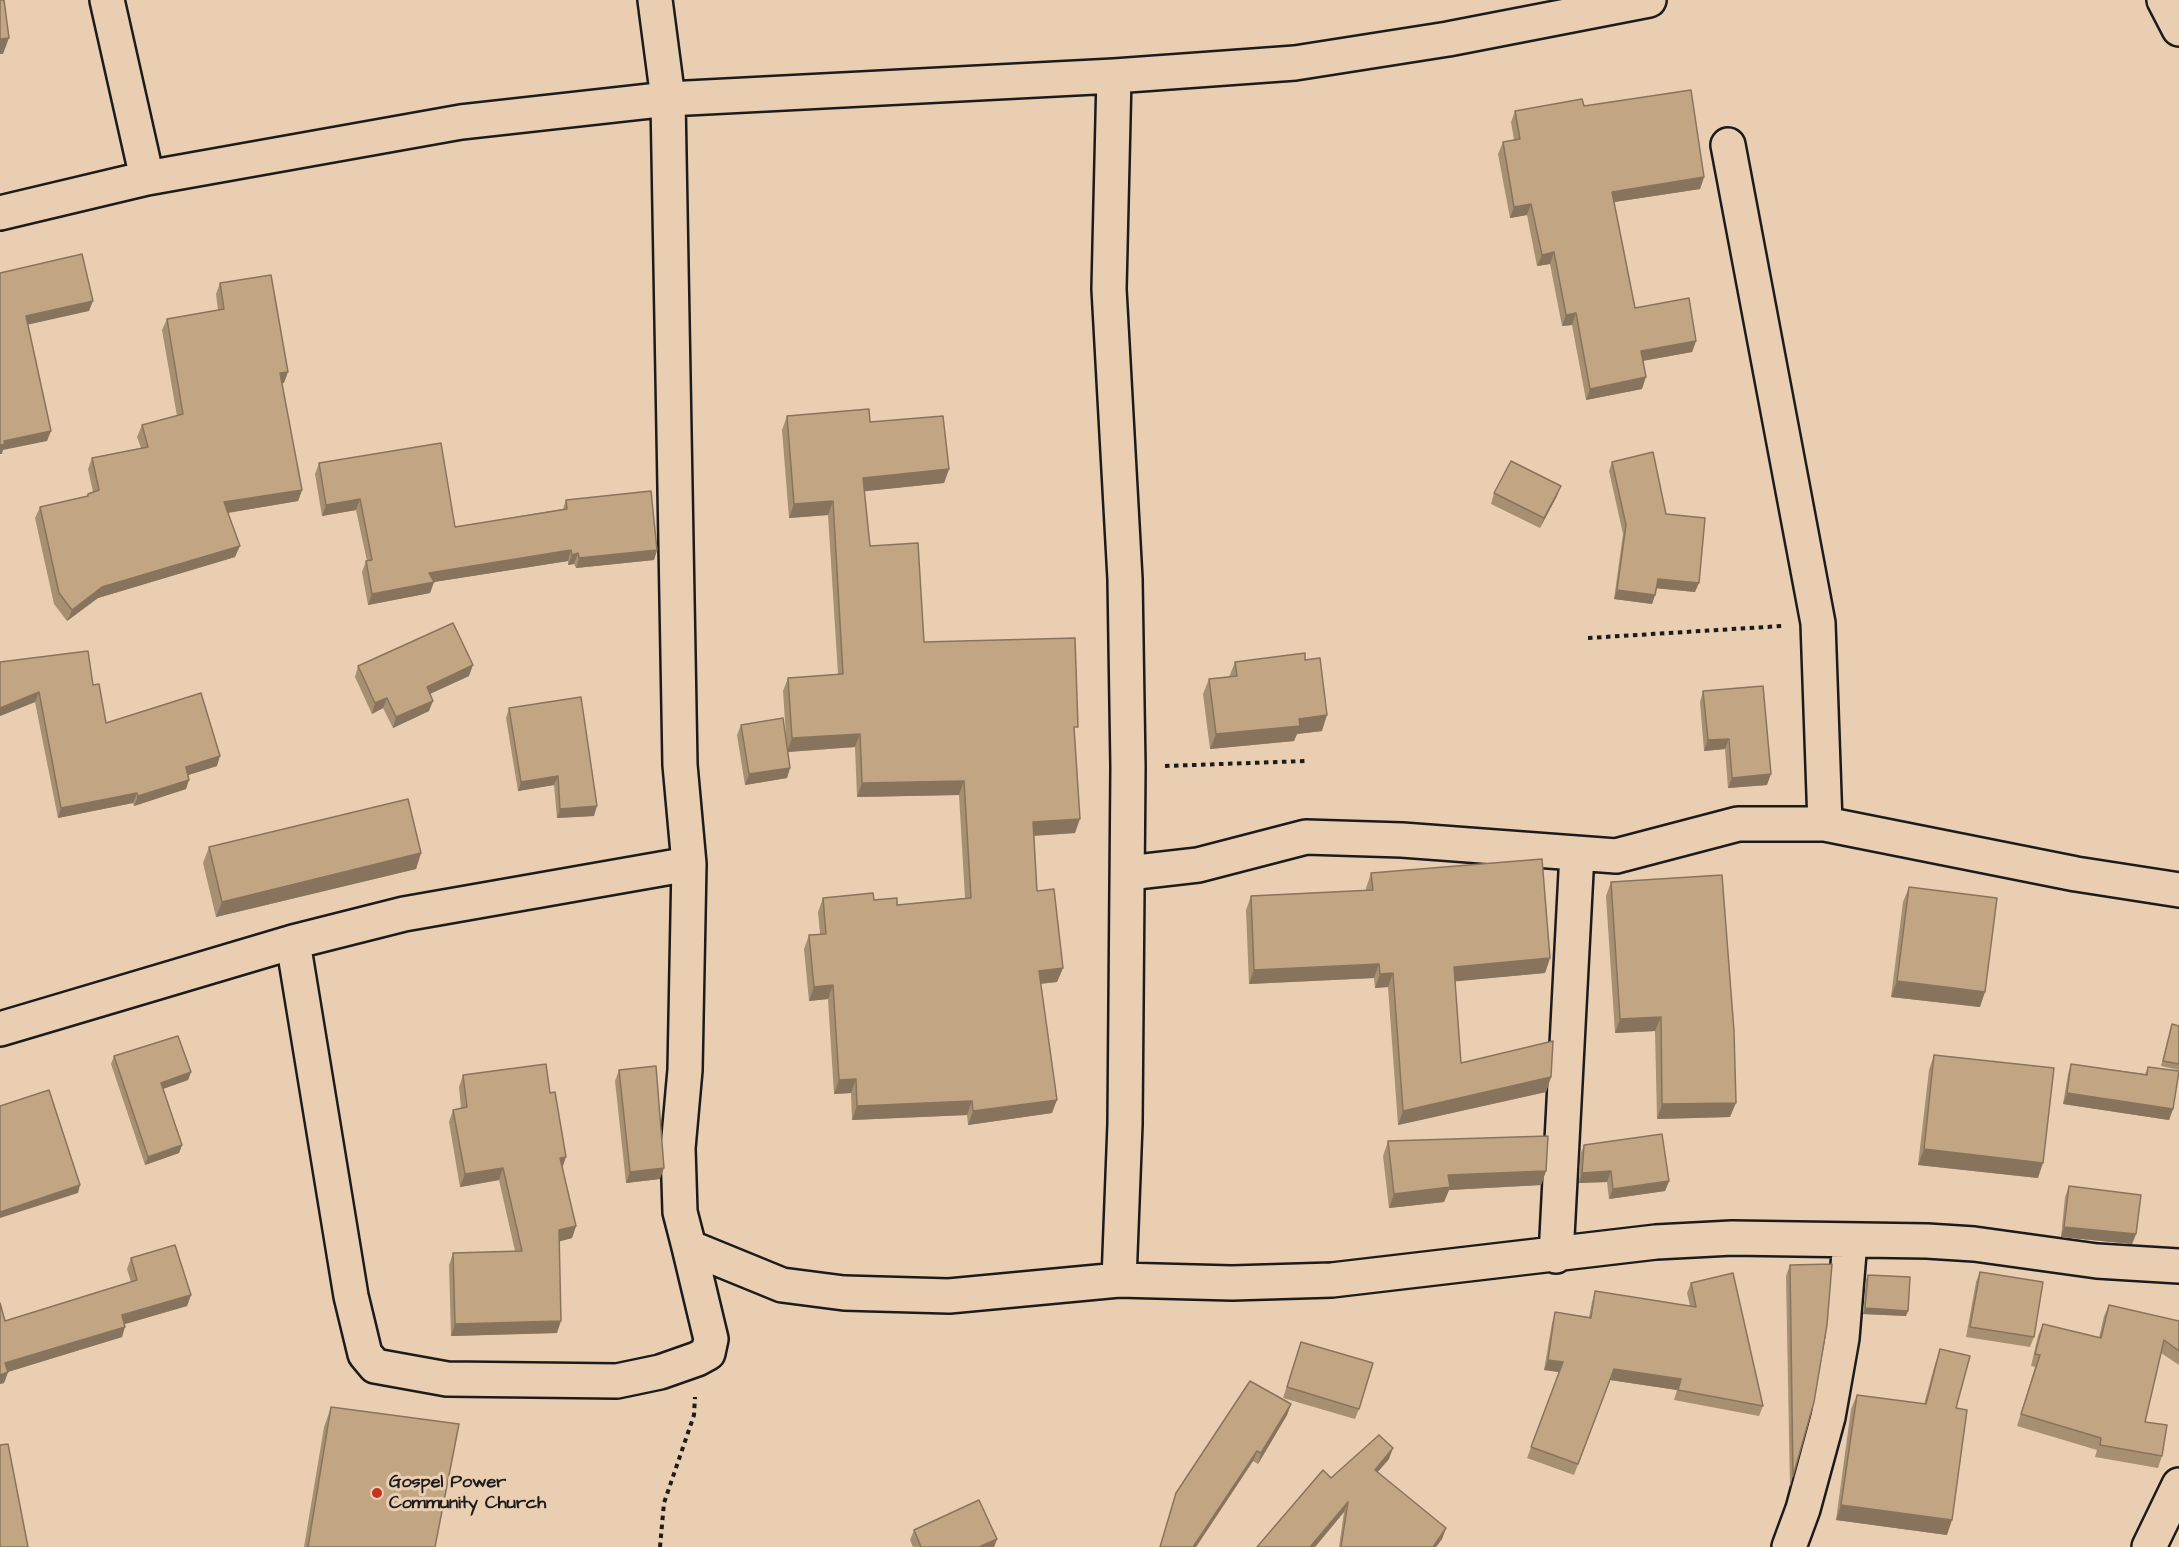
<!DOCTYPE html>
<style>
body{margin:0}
canvas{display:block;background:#eaceb1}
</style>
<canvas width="2179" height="1547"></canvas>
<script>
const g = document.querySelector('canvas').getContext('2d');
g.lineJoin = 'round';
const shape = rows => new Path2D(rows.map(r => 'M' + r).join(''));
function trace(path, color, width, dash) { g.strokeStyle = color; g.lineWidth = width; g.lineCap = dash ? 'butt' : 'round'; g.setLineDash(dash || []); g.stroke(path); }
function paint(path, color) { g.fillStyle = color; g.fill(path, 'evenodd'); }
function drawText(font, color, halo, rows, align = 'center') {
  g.font = font + ' "Architects Daughter",sans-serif'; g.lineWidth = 6; g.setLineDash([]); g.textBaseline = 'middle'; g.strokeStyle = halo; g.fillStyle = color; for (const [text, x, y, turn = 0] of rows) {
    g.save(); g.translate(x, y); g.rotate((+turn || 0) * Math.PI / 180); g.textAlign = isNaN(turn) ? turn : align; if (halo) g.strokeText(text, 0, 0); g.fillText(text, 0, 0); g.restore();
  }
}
const minor = shape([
 [107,0,147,178],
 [655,0,668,99,680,765,689,864,685,1070,678,1148,680,1212,689,1247,782,1285,844,1293,949,1296,1119,1280,1232,1283,1332,1280,1656,1242,1732,1238,1927,1241,1974,1244,2097,1261,2179,1266],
 [2164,0,2179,29],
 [1114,76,1109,289,1125,579,1128,767,1125,1124,1119,1280],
 [1728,145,1818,623,1825,824],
 [0,213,147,178,461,122,668,99,1114,76,1295,63,1448,39,1649,0],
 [1128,873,1198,865,1306,837,1402,840,1616,856,1738,824,1825,824,2076,874,2179,890],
 [293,942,351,1296,365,1354,375,1366,447,1379,617,1381,660,1372,697,1359,708,1353,711,1339,689,1247],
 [0,1029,293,942,404,914,689,864],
 [1556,1256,1577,853],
 [1789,1547,1803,1509,1828,1417,1842,1338,1850,1241],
 [2149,1547,2179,1485]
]);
trace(minor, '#1c1c1c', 38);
trace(shape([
 [1588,638,1782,626],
 [1165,766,1306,761],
 [660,1547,664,1503,694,1415,695,1397]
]), '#1c1c1c', 4, [4.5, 4.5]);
trace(minor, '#eaceb1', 33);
paint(shape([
 [1584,106,1704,177,1700,189,1614,202,1635,308,1696,341,1692,352,1643,361,1642,389,1586,400,1572,325,1562,326,1550,264,1537,266,1527,215,1510,218,1498,154,1503,142,1514,140,1511,122,1515,111],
 [220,283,284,383,282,383,302,490,298,501,228,513,235,557,98,598,67,621,54,604,35,518,40,507,87,496,88,494,93,492,88,469,92,458,141,448,137,437,142,425,177,416,162,330,167,319,218,310,216,294],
 [787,416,870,422,949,469,944,483,864,491,870,546,924,642,1075,735,1075,833,1034,836,1037,891,1063,968,1057,982,1041,984,1052,1113,968,1125,967,1115,852,1120,851,1093,834,1094,828,999,809,1001,804,949,809,935,820,934,818,912,823,898,874,900,897,905,965,898,959,795,857,797,855,747,788,752,790,768,787,778,745,785,737,735,741,725,786,736,783,691,788,678,838,674,828,515,789,518,782,430],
 [1612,462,1666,514,1695,592,1656,588,1655,595,1652,604,1614,599,1623,534,1609,471],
 [319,463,455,527,563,509,566,500,657,550,654,560,576,568,574,564,568,565,568,561,434,582,430,593,368,605,362,572,366,561,367,561,356,510,322,516,315,474],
 [1494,493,1557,496,1540,528,1491,504],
 [1305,660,1322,731,1297,734,1294,741,1210,749,1203,694,1209,679,1229,677,1235,662],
 [0,662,93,685,106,723,217,766,188,775,186,789,134,806,133,803,58,818,35,702,0,716],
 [358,666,469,676,430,694,429,711,393,728,383,708,372,714,355,677],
 [1703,691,1767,785,1728,788,1725,749,1704,751,1700,702],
 [509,708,594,816,557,818,554,785,518,791,506,718],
 [209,847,421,853,416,869,216,917,203,863],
 [1371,873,1550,958,1545,973,1455,981,1461,1063,1551,1077,1546,1092,1398,1125,1388,987,1375,988,1374,978,1249,984,1246,910,1251,896,1366,890,1366,888],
 [1611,882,1730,1117,1657,1119,1655,1031,1615,1033,1606,896],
 [1909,887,1980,1007,1891,997,1903,902],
 [2172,1024,2179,1026,2179,1070,2161,1066],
 [1934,1055,2038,1178,1918,1165,1929,1070],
 [114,1056,191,1072,188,1080,163,1089,182,1145,179,1153,145,1165,111,1064],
 [2071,1064,2145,1074,2148,1067,2173,1109,2169,1120,2063,1104,2068,1074],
 [619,1070,660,1179,626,1183,615,1081],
 [463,1075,562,1168,576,1226,572,1238,559,1241,557,1333,451,1336,449,1265,453,1253,515,1251,499,1180,460,1187,449,1122,453,1110,461,1108,459,1087],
 [1388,1141,1546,1171,1541,1185,1449,1190,1444,1202,1389,1208,1383,1156],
 [1584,1145,1669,1181,1665,1191,1609,1199,1607,1182,1579,1183,1580,1155],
 [2069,1186,2136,1234,2132,1244,2061,1237,2065,1197],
 [131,1258,191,1295,187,1306,125,1324,122,1337,8,1372,4,1383,0,1384,0,1303,5,1321,131,1282,127,1269],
 [1790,1265,1793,1476,1790,1487,1786,1276],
 [1980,1272,2034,1337,2030,1347,1966,1337,1976,1282],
 [1868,1275,1906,1316,1863,1314,1866,1280],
 [1691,1283,1763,1406,1759,1416,1674,1400,1677,1390,1610,1380,1574,1475,1527,1458,1559,1372,1544,1370,1552,1323,1555,1312,1589,1317,1592,1302,1595,1291,1690,1306,1687,1293],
 [2109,1305,2179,1321,2179,1365,2161,1353,2145,1422,2162,1456,2158,1468,2095,1457,2097,1450,2017,1426,2035,1367,2031,1366,2038,1336,2043,1324,2099,1338,2104,1316],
 [1301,1342,1359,1409,1355,1419,1283,1398],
 [1940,1349,1956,1408,1947,1535,1836,1520,1851,1409,1857,1395,1924,1404,1935,1364],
 [1291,1404,1287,1415,1258,1464,1253,1461,1196,1547,1160,1547,1176,1493],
 [331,1407,435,1547,304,1547,324,1427],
 [1389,1459,1377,1472,1446,1528,1442,1539,1436,1547,1339,1547,1344,1512,1315,1547,1257,1547,1331,1478],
 [914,1530,997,1539,994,1547,913,1547,910,1540]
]), '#a78f72');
paint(shape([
 [9,38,3,54,0,54,0,39],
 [1704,177,1700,189,1608,203,1612,192],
 [1531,204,1527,215,1510,218,1514,207],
 [1554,252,1550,264,1537,266,1542,255],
 [93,301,89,311,22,326,26,316],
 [1576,313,1572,325,1562,326,1566,315],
 [1696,341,1692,352,1636,362,1641,351],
 [288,372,284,383,276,384,280,373],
 [1646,377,1642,389,1586,400,1590,389],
 [51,431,47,441,3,450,2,454,0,454,0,445,4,441],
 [949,469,944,483,858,492,863,478],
 [1561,486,1557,496,1540,528,1544,518],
 [302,490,298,501,220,514,224,502],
 [360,499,356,510,322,516,326,505],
 [833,501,828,515,789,518,794,504],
 [240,546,235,557,98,598,67,621,72,610,102,587],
 [571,550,568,561,434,582,430,593,368,605,372,594,429,573],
 [657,550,654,560,576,568,579,558],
 [578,553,574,564,568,565,572,555],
 [1658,579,1699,583,1695,592,1654,588],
 [1617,590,1655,595,1652,604,1614,599],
 [473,665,469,676,423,697,427,687],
 [39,692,35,702,0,716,0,708],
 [387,698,383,708,372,714,375,703],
 [433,701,429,711,393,728,396,717],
 [1327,715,1322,731,1297,734,1294,741,1210,749,1216,734,1299,719],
 [860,734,855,747,787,752,792,738],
 [1729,739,1725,749,1704,751,1708,740],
 [220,756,217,766,182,777,186,767],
 [790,768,787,778,745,785,749,774],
 [1771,774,1767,785,1728,788,1732,778],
 [558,776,554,785,518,791,521,782],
 [189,780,186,789,134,806,138,796],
 [964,781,959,795,857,797,862,783],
 [137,793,133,803,58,818,61,808],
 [597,806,594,816,557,818,560,809],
 [1080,819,1075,833,1028,836,1033,822],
 [421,853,416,869,216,917,222,902],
 [1550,958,1545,973,1449,982,1454,967],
 [1379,964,1374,978,1249,984,1254,970],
 [1063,968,1057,982,1034,984,1039,971],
 [1393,973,1388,987,1375,988,1380,974],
 [1897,981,1985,992,1980,1007,1891,997],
 [833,985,828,999,809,1001,814,987],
 [1661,1017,1655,1031,1615,1033,1620,1019],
 [191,1072,188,1080,157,1091,161,1083],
 [1551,1077,1546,1092,1398,1125,1403,1111],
 [856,1079,851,1093,834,1094,839,1080],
 [2067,1093,2173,1109,2169,1120,2063,1104],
 [1057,1100,1052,1113,968,1125,973,1111],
 [972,1101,967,1115,852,1120,857,1106],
 [1736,1103,1730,1117,1657,1119,1662,1104],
 [182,1145,179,1153,145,1165,148,1157],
 [1924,1149,2043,1163,2038,1178,1918,1165],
 [566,1157,562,1169,560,1158],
 [503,1168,499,1180,460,1187,465,1174],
 [664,1168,660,1179,626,1183,630,1172],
 [1546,1171,1541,1185,1449,1190,1444,1202,1389,1208,1394,1194,1448,1175],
 [1611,1171,1607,1182,1579,1183,1582,1173],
 [1669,1181,1665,1191,1609,1199,1613,1189],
 [80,1185,78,1193,0,1218,0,1212],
 [576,1226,572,1238,554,1243,559,1230],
 [2064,1227,2136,1234,2132,1244,2061,1237],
 [191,1295,187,1306,118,1326,122,1315],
 [1865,1308,1908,1311,1906,1316,1863,1314],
 [561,1321,557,1333,451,1336,455,1324],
 [125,1327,122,1337,1,1374,5,1363],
 [1548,1360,1563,1362,1559,1372,1544,1370],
 [1614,1369,1681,1379,1677,1390,1610,1380,1574,1475],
 [8,1372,4,1383,0,1384,0,1375],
 [1291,1404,1287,1415,1258,1464,1261,1453],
 [1393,1448,1389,1459,1371,1480,1375,1470],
 [1257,1451,1253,1461,1196,1547,1193,1547],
 [1348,1502,1344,1512,1315,1547,1310,1547],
 [1841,1505,1952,1520,1947,1535,1836,1520],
 [1446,1528,1442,1539,1436,1547,1433,1547],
 [997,1539,994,1547,979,1547]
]), '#88745c');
const building = shape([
 [0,0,4,0,9,38,0,39,0,0],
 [1691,90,1704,177,1612,192,1635,308,1689,298,1696,341,1641,351,1646,377,1590,389,1576,313,1566,315,1554,252,1542,255,1531,204,1514,207,1503,142,1520,139,1515,111,1582,99,1584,106,1691,90],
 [82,254,93,301,26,316,51,431,4,441,5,444,0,445,0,273,82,254],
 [271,275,288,372,280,373,302,490,224,502,240,546,102,587,72,610,59,593,40,507,88,496,88,494,99,490,92,458,148,447,142,425,183,414,167,319,224,309,220,283,271,275],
 [869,409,870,422,943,416,949,469,863,478,870,546,918,543,924,642,1075,638,1078,727,1074,727,1080,819,1033,822,1037,891,1054,889,1063,968,1039,971,1057,1100,973,1111,972,1101,857,1106,856,1079,839,1080,833,985,814,987,809,935,826,934,823,898,873,893,874,900,897,898,897,905,971,898,964,781,862,783,860,734,792,738,788,678,843,674,833,501,794,504,787,416,869,409],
 [441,443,455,527,567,509,566,500,651,491,657,550,579,558,578,553,572,555,571,550,429,573,434,582,372,594,366,561,372,560,360,499,326,505,319,463,441,443],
 [1653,452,1666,514,1705,518,1699,583,1658,579,1655,595,1617,590,1626,525,1612,462,1653,452],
 [1511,461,1561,486,1544,518,1494,493,1511,461],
 [453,623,473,665,427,687,433,701,396,717,387,698,375,703,358,666,453,623],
 [88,651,93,685,99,684,106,723,201,693,220,756,186,767,189,780,138,796,137,793,61,808,39,692,0,708,0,662,88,651],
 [1305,653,1305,660,1320,658,1327,715,1299,719,1300,726,1216,734,1209,679,1237,676,1235,662,1305,653],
 [1763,686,1771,774,1732,778,1729,739,1708,740,1703,691,1763,686],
 [581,697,597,806,560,809,558,776,521,782,509,708,581,697],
 [783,718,790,768,749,774,741,725,783,718],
 [408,799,421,853,222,902,209,847,408,799],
 [1542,859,1550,958,1454,967,1461,1063,1553,1041,1551,1077,1403,1111,1393,973,1380,974,1379,964,1254,970,1251,896,1373,890,1371,873,1542,859],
 [1722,875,1734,1031,1736,1103,1662,1104,1661,1017,1620,1019,1611,882,1722,875],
 [1909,887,1997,898,1985,992,1897,981,1909,887],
 [2172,1024,2179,1026,2179,1064,2163,1061,2172,1024],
 [178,1036,191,1072,161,1083,182,1145,148,1157,114,1056,178,1036],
 [1934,1055,2054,1068,2043,1163,1924,1149,1934,1055],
 [546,1064,550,1093,555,1092,566,1157,560,1158,576,1226,559,1230,561,1321,455,1324,453,1253,522,1251,503,1168,465,1174,453,1110,467,1107,463,1075,546,1064],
 [2071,1064,2147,1075,2148,1067,2179,1071,2173,1109,2067,1093,2071,1064],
 [656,1066,664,1168,630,1172,619,1070,656,1066],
 [49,1090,80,1185,0,1212,0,1106,49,1090],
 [1662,1134,1669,1181,1613,1189,1611,1171,1582,1173,1584,1145,1662,1134],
 [1548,1136,1546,1171,1448,1175,1450,1187,1394,1194,1388,1141,1548,1136],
 [2069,1186,2141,1195,2136,1234,2064,1227,2069,1186],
 [175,1245,191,1295,122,1315,125,1327,5,1363,8,1372,0,1375,0,1303,5,1321,137,1280,131,1258,175,1245],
 [1832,1264,1827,1325,1814,1402,1793,1476,1790,1265,1832,1264],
 [1980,1272,2043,1282,2034,1337,1970,1327,1980,1272],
 [1733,1273,1763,1406,1678,1390,1681,1379,1614,1369,1578,1464,1531,1447,1563,1362,1548,1360,1555,1312,1591,1318,1595,1291,1696,1307,1691,1283,1733,1273],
 [1868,1275,1910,1277,1908,1311,1865,1308,1868,1275],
 [2109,1305,2179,1321,2179,1351,2164,1340,2145,1422,2167,1425,2162,1456,2100,1445,2101,1438,2021,1414,2040,1355,2035,1354,2043,1324,2101,1338,2109,1305],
 [1301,1342,1373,1363,1359,1409,1287,1387,1301,1342],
 [1940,1349,1970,1356,1956,1408,1967,1410,1952,1520,1841,1505,1857,1395,1926,1404,1940,1349],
 [1250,1381,1291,1404,1261,1453,1257,1451,1193,1547,1160,1547,1176,1493,1250,1381],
 [331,1407,459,1424,435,1547,308,1547,331,1407],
 [1379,1435,1393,1448,1375,1470,1446,1528,1433,1547,1341,1547,1348,1502,1310,1547,1257,1547,1323,1470,1331,1478,1379,1435],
 [8,1444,28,1547,0,1547,0,1445,8,1444],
 [979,1500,997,1539,979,1547,921,1547,914,1530,979,1500]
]);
paint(building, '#c2a684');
trace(building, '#88745c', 1.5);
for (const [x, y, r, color] of [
 [377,1493,6,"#c8321e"]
]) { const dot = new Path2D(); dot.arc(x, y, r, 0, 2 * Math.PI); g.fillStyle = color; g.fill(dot); trace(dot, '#eaceb1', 2); }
drawText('bold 18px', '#1c1c1c', '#eaceb1', [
 ["Gospel Power",389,1483],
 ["Community Church",389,1504]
], 'left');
</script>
